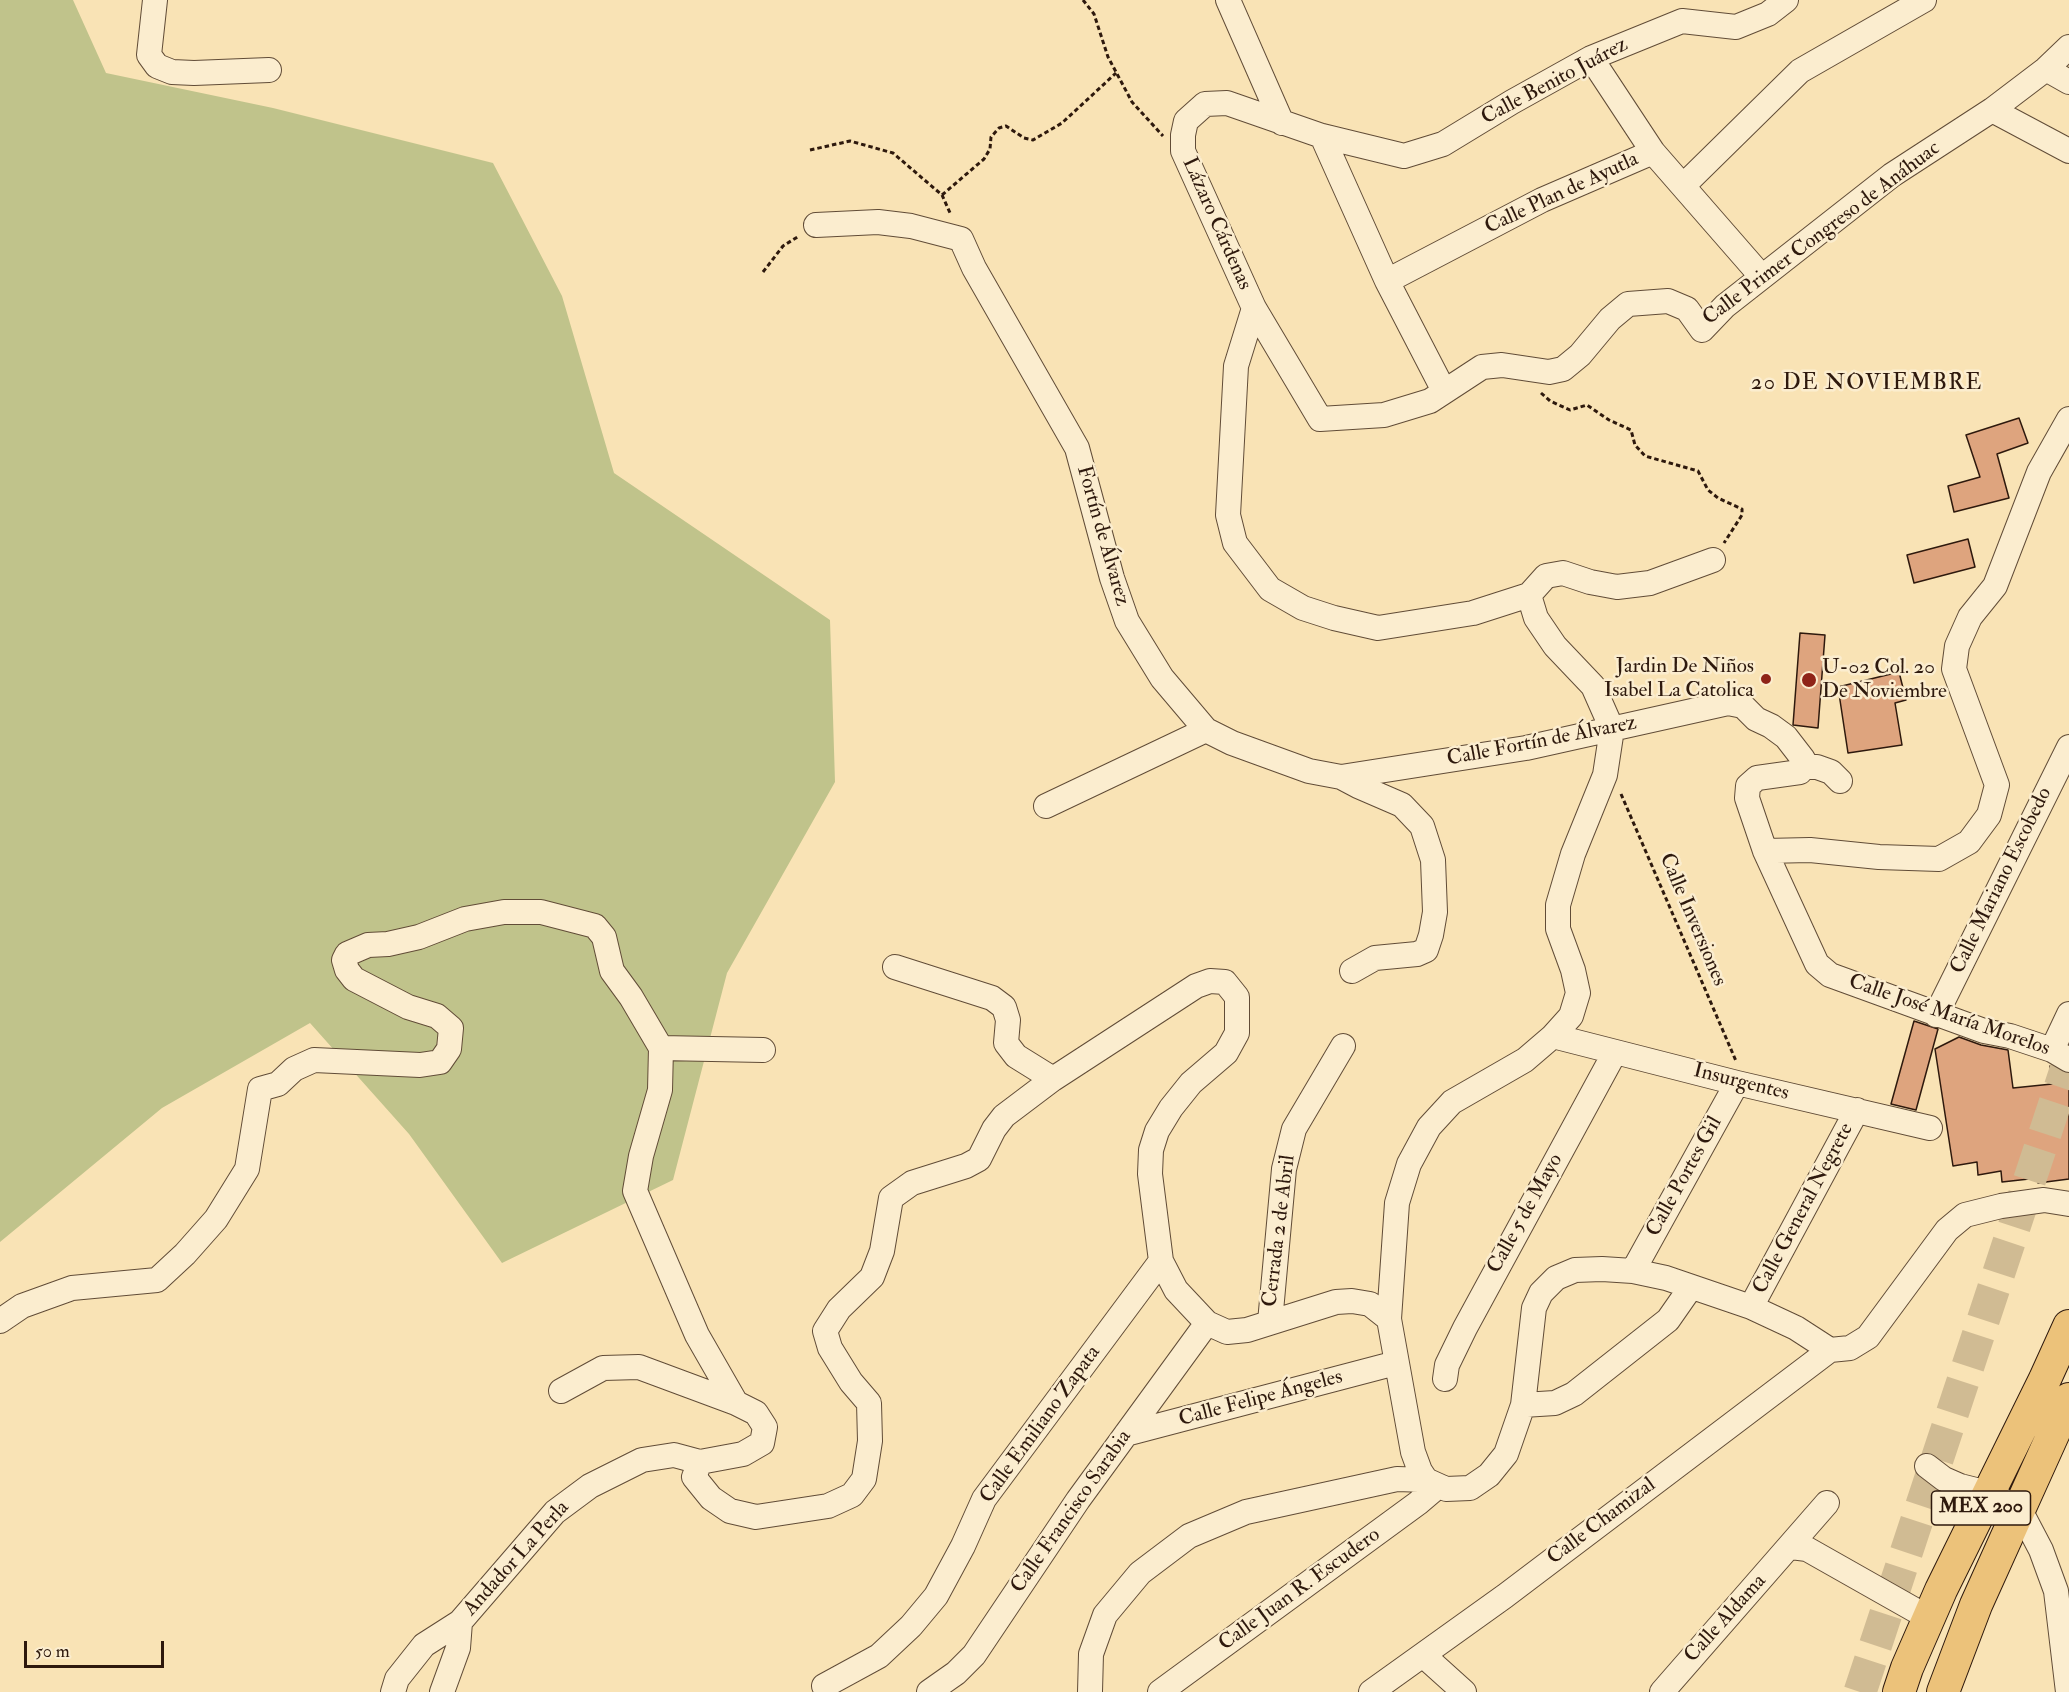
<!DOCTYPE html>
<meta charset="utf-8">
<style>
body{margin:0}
#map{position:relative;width:2069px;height:1692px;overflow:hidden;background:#f9e3b5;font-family:"IM FELL Double Pica",serif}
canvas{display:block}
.scale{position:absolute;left:24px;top:1641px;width:140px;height:27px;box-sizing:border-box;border:3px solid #2e190d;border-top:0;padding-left:8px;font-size:18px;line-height:21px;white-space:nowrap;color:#2e190d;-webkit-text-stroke:4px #fbedcf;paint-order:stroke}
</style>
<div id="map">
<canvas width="2069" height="1692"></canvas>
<div class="scale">50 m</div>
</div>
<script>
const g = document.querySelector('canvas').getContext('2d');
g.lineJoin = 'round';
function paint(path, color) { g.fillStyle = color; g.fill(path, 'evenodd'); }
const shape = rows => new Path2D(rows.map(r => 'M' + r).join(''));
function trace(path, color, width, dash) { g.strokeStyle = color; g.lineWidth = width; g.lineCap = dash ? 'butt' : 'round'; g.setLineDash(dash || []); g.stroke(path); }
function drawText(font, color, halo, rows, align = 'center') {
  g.font = font + ' "IM FELL Double Pica",serif'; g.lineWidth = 5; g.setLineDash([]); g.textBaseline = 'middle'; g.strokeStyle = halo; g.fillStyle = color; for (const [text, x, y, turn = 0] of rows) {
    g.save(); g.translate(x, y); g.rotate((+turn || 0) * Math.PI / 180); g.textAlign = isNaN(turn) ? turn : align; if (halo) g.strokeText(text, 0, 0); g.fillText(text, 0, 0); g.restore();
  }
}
paint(shape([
 [0,0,73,0,106,73,273,108,493,163,562,296,614,473,830,620,835,782,727,973,673,1180,502,1263,409,1134,310,1023,162,1108,0,1242]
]), '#c0c38b');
const building = shape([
 [2019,418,2028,443,1997,454,2009,498,1954,512,1948,486,1980,477,1966,435,2019,418],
 [1968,539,1975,567,1914,583,1907,555,1968,539],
 [1800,633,1825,635,1818,728,1793,725,1800,633],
 [1899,672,1906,700,1895,703,1902,745,1848,753,1838,687,1899,672],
 [1914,1021,1938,1029,1916,1110,1891,1104,1914,1021],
 [1959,1037,1981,1045,2008,1050,2013,1088,2052,1084,2050,1066,2069,1074,2069,1179,2038,1183,2038,1178,2002,1182,2001,1171,1978,1175,1977,1162,1953,1166,1935,1049,1959,1037]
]);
paint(building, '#dea47e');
trace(building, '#2e190d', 1.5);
trace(shape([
 [1860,1692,2069,1061]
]), '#d0bb93', 33, [33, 16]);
const minor = shape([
 [155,0,149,55,157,66,172,72,194,73,269,70],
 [1228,0,1282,123],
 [1786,0,1768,14,1736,27,1682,21,1591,58,1512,102,1443,144,1404,156,1322,136,1227,103,1205,104,1186,121,1183,135,1183,151,1254,308,1320,419,1384,415,1430,401,1482,367,1502,365,1549,372,1563,369,1580,355,1610,319,1628,304,1668,301,1687,309,1702,330,1725,306,1892,175,1992,110,2046,69,2069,47],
 [1591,58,1653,152,1762,277],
 [2046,69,2069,82],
 [1992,110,2069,151],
 [1322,136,1387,281,1444,391],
 [1684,185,1800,71,1924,0],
 [816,225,878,222,911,226,961,239,974,268,1077,448,1112,578,1127,621,1162,678,1206,730,1232,743,1309,771,1341,777,1526,748,1728,703,1743,706,1756,719,1771,726,1786,737,1803,759,1804,767,1800,772,1757,778,1748,786,1747,798,1765,851,1817,964,1830,975,1984,1031,2010,1036,2052,1050,2069,1060],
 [1387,281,1542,200,1653,152],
 [1254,308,1236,366,1228,515,1235,543,1270,589,1303,608,1334,618,1378,628,1473,613,1529,595,1546,576,1563,573,1590,582,1617,587,1650,583,1713,560],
 [1529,595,1536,618,1555,646,1593,686,1612,729,1605,775,1573,854,1558,905,1558,929,1573,970,1578,993,1571,1016,1553,1036,1525,1060,1452,1102,1429,1127,1409,1164,1397,1203,1389,1319,1413,1452,1420,1471,1426,1480,1446,1489,1470,1488,1489,1475,1506,1454,1523,1405,1534,1308,1541,1293,1556,1278,1575,1270,1602,1269,1633,1271,1666,1278,1751,1307,1796,1328,1830,1350,1850,1348,1868,1337,1947,1230,1965,1215,2001,1206,2044,1200,2069,1204],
 [1804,767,1817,767,1831,772,1840,781],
 [1341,777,1358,786,1402,805,1422,826,1433,860,1435,912,1431,935,1426,950,1417,954,1375,958,1352,971],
 [1046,806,1206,730],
 [1765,851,1810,850,1879,857,1939,859,1969,842,1989,815,1997,785,1954,669,1957,646,1970,617,1995,586,2039,472,2069,419],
 [895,967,992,998,1004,1007,1008,1020,1006,1043,1016,1056,1053,1079],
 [1936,1015,2069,747],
 [1553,1036,1737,1083,1930,1128],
 [661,1048,763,1050],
 [2052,1050,2069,1014],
 [1633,1271,1737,1083],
 [1751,1307,1857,1110],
 [0,1321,22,1306,72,1288,157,1280,185,1254,216,1219,247,1169,260,1089,278,1084,294,1069,314,1060,420,1065,440,1062,449,1049,451,1028,437,1016,408,1007,354,979,347,970,344,960,347,954,368,945,388,944,419,937,465,919,504,912,541,912,595,926,604,937,612,971,631,997,661,1048,660,1090,641,1156,635,1191,697,1335,736,1403],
 [1270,1322,1284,1169,1294,1129,1343,1046],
 [1445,1379,1447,1365,1465,1328,1615,1052],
 [561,1391,603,1368,639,1367,736,1403,756,1413,765,1427,762,1443,743,1454,700,1462,694,1477,711,1498,730,1511,756,1517,828,1506,852,1495,864,1479,870,1441,869,1403,851,1382,830,1348,825,1331,839,1309,872,1277,882,1251,891,1198,912,1183,966,1166,979,1159,994,1129,1004,1116,1053,1079,1196,986,1210,981,1225,982,1237,997,1237,1033,1226,1053,1191,1083,1171,1108,1157,1131,1151,1150,1150,1174,1161,1261,1176,1290,1207,1323,1227,1332,1247,1330,1336,1302,1352,1301,1370,1304,1389,1319],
 [1523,1405,1555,1403,1574,1394,1668,1320,1691,1287],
 [1126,1434,1396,1363],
 [1927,1466,1944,1479,1960,1486,1988,1493,2019,1508,2041,1550,2056,1591,2068,1692],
 [1791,1547,1807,1549,1929,1618],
 [1423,1655,1464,1692],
 [824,1686,879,1656,911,1626,936,1596,963,1546,984,1499,1161,1261],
 [393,1692,397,1679,424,1645,460,1622,555,1512,590,1486,642,1460,674,1455,700,1462],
 [442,1692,458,1648,460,1622],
 [929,1692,956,1673,974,1655,1078,1500,1207,1323],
 [1090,1692,1091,1654,1105,1615,1140,1573,1189,1536,1246,1512,1397,1479,1426,1480],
 [1160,1692,1418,1503,1438,1486],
 [1371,1692,1505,1596,1830,1350],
 [1662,1692,1827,1503]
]);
const major = shape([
 [1899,1692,1907,1668,1941,1590,2045,1379,2069,1326],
 [1943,1692,1976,1605,2069,1399]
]);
trace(minor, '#614c37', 26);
trace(major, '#2e190d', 34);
trace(shape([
 [1083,0,1094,14,1108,57,1132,102,1163,136],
 [810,150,850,141,893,153,942,195,951,215],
 [942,195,984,159,990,149,991,137,999,128,1006,126,1024,138,1033,140,1062,123,1116,73],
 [763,272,783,246,799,236],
 [1541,393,1550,401,1570,410,1587,405,1609,420,1631,430,1635,445,1645,456,1698,471,1708,490,1718,498,1742,509,1742,515,1724,543],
 [1621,794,1736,1061]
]), '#2e190d', 3, [4.5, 3]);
trace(minor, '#fbedcf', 24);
trace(major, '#ecc27a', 32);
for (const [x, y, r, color] of [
 [1766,679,6,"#8f2418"],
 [1809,680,8,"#8f2418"]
]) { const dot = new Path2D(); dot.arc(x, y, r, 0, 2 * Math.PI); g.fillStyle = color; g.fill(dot); trace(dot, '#fbedcf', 2); }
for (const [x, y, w] of [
 [1981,1508,99]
]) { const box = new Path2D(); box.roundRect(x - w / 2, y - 17, w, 34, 4.5); g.fillStyle = '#fbedcf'; g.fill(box); trace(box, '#2e190d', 1.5); }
drawText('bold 20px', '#2e190d', null, [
 ["MEX 200",1981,1508]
]);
drawText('21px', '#2e190d', '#fbedcf', [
 ["Calle Benito Juárez",1555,82,-28],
 ["Calle Plan de Ayutla",1562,194,-25],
 ["Lázaro Cárdenas",1216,224,66],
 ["Calle Primer Congreso de Anáhuac",1822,234,-37],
 ["Fortín de Álvarez",1102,536,74],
 ["Calle Fortín de Álvarez",1542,742,-11],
 ["Calle Mariano Escobedo",2002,881,-64],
 ["Calle Inversiones",1692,920,67],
 ["Calle José María Morelos",1949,1016,19],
 ["Insurgentes",1741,1083,14],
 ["Calle Portes Gil",1685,1177,-61],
 ["Calle General Negrete",1804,1209,-62],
 ["Calle 5 de Mayo",1526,1214,-61],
 ["Cerrada 2 de Abril",1280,1231,-83],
 ["Calle Felipe Ángeles",1261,1399,-15],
 ["Calle Emiliano Zapata",1041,1425,-54],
 ["Calle Francisco Sarabia",1072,1512,-55],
 ["Calle Chamizal",1602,1522,-37],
 ["Andador La Perla",517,1559,-48],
 ["Calle Juan R. Escudero",1300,1590,-36],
 ["Calle Aldama",1726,1619,-48]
]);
drawText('21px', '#2e190d', '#fbedcf', [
 ["Jardin De Niños",1754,667],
 ["Isabel La Catolica",1754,691],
 ["U-02 Col. 20",1822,668,"left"],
 ["De Noviembre",1822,692,"left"]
], 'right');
g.letterSpacing = '1.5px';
drawText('22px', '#2e190d', '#fbedcf', [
 ["20 DE NOVIEMBRE",1867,384]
]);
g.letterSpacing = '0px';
</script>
